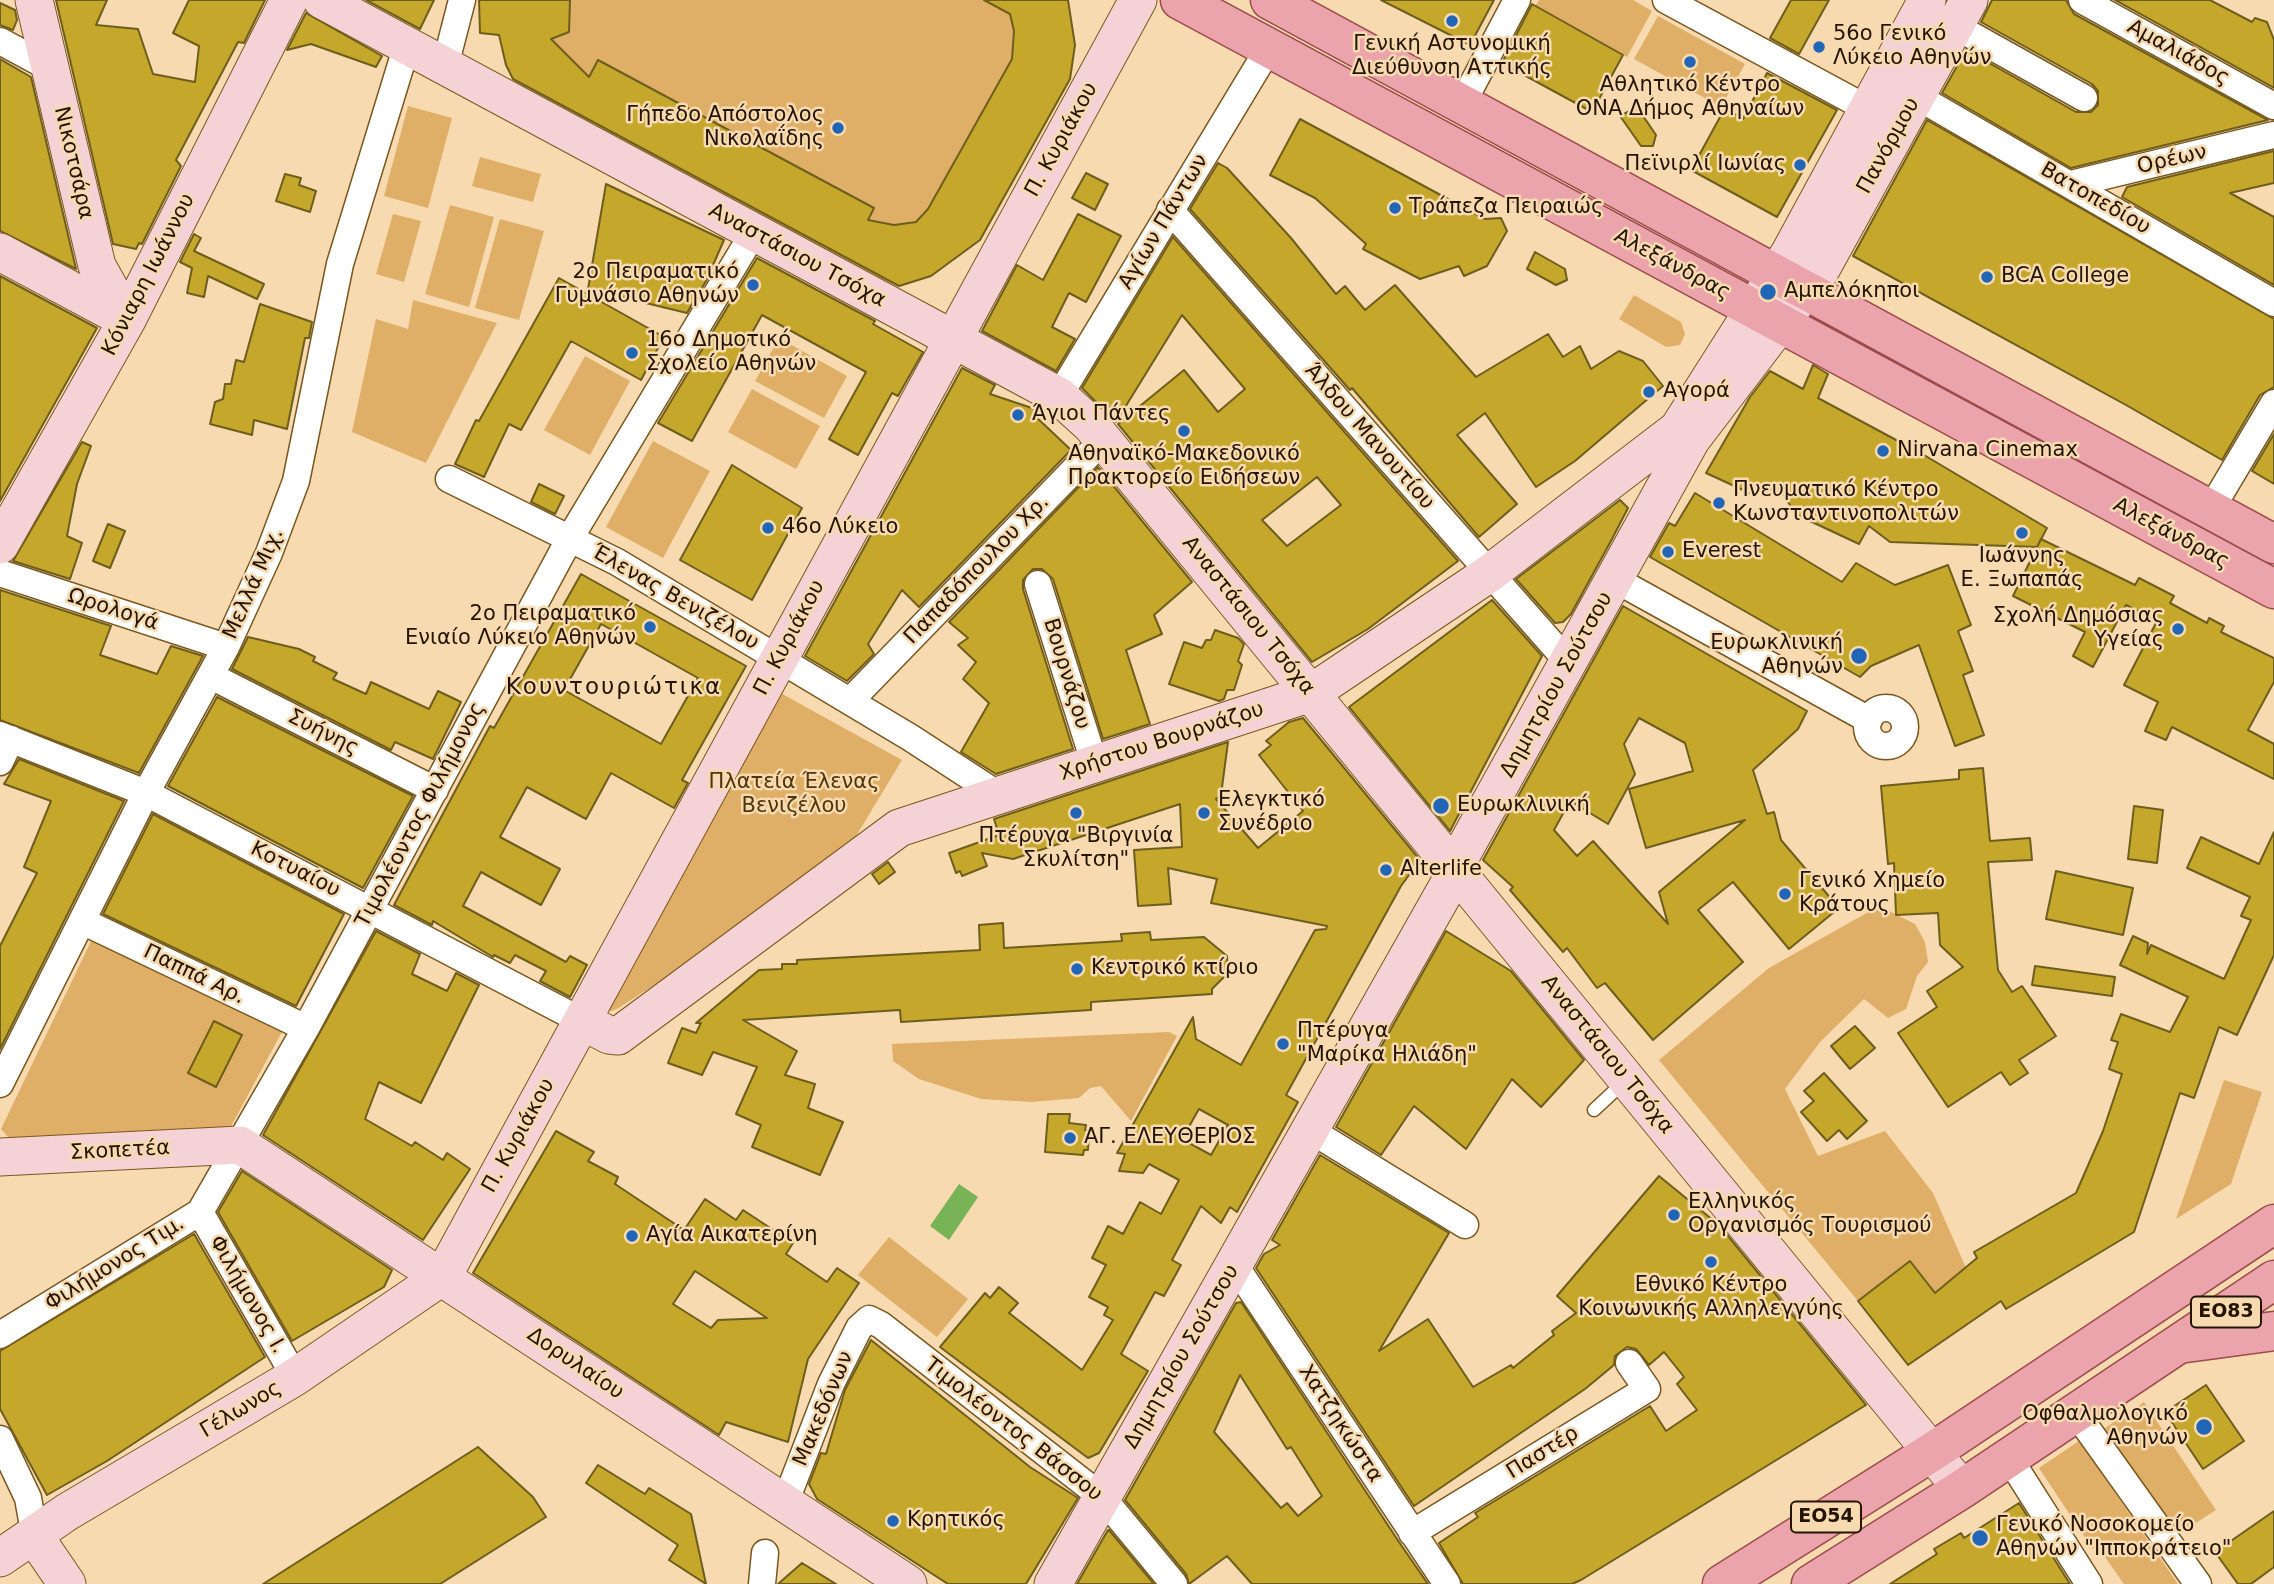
<!DOCTYPE html>
<meta charset="utf-8">
<style>
body{margin:0}
canvas{display:block;background:#f8dab0}
</style>
<canvas width="2274" height="1584"></canvas>
<script>
const g = document.querySelector('canvas').getContext('2d');
g.lineJoin = 'round';
function paint(path, color) { g.fillStyle = color; g.fill(path, 'evenodd'); }
const shape = rows => new Path2D(rows.map(r => 'M' + r).join(''));
function trace(path, color, width, dash) { g.strokeStyle = color; g.lineWidth = width; g.lineCap = dash ? 'butt' : 'round'; g.setLineDash(dash || []); g.stroke(path); }
function drawText(font, color, halo, rows, align = 'center') {
  g.font = font + ' "DejaVu Sans",sans-serif'; g.lineWidth = 5; g.setLineDash([]); g.textBaseline = 'middle'; g.strokeStyle = halo; g.fillStyle = color; for (const [text, x, y, turn = 0] of rows) {
    g.save(); g.translate(x, y); g.rotate((+turn || 0) * Math.PI / 180); g.textAlign = isNaN(turn) ? turn : align; if (halo) g.strokeText(text, 0, 0); g.fillText(text, 0, 0); g.restore();
  }
}
paint(shape([
 [479,0,1068,0,1075,45,1070,79,980,240,931,276,898,286,844,264,519,90,506,65,499,35,480,33],
 [1539,0,1633,0,1652,11,1627,57,1535,6],
 [1658,16,1745,64,1721,107,1634,59],
 [408,106,452,118,428,208,384,196],
 [480,157,541,174,533,202,472,186],
 [450,205,494,217,469,307,425,294],
 [393,214,421,221,404,282,376,274],
 [500,219,544,231,519,320,475,308],
 [1634,295,1681,322,1685,334,1680,345,1666,347,1619,319],
 [413,300,497,323,426,463,352,432,376,319,408,329],
 [779,338,847,376,824,418,755,381],
 [585,356,630,381,590,455,544,430],
 [752,389,820,426,796,469,728,432],
 [653,441,710,471,663,558,606,527],
 [775,690,902,760,853,841,816,880,617,1009,582,1021],
 [1879,906,1915,924,1925,942,1928,962,1917,976,1906,1009,1888,1018,1864,999,1820,1042,1785,1089,1818,1156,1885,1131,1933,1193,1966,1268,1935,1293,1909,1261,1858,1301,1659,1060,1769,968],
 [93,937,283,1030,228,1132,10,1139,1,1129],
 [1169,1032,1177,1036,1131,1121,1101,1086,1090,1088,1079,1098,1032,1102,981,1099,919,1079,893,1061,892,1044],
 [2224,1080,2262,1092,2231,1184,2176,1219],
 [889,1237,968,1299,937,1337,858,1275],
 [2144,1402,2216,1510,2177,1535,2105,1428],
 [2079,1441,2178,1584,2124,1584,2105,1557,2092,1548,2039,1468]
]), '#dfae67');
paint(shape([
 [959,1184,978,1197,949,1240,930,1226]
]), '#79b357');
const building = shape([
 [56,0,107,0,96,25,138,29,153,74,195,82,199,46,173,33,189,0,265,0,244,43,238,42,176,160,181,166,142,244,139,243,136,249,113,244,56,0],
 [366,0,434,0,420,29,366,0],
 [479,0,570,0,569,32,551,39,589,77,598,60,874,208,868,220,894,225,916,222,928,209,1012,59,1014,31,1010,14,984,0,1068,0,1075,45,1070,79,980,240,931,276,899,286,513,79,506,65,499,35,480,33,479,0],
 [1381,0,1494,0,1470,45,1381,0],
 [1791,0,1829,0,1799,54,1770,38,1791,0],
 [1992,0,2066,0,2074,14,2268,120,2071,168,1942,93,1966,50,2076,112,2091,112,2098,105,2098,91,2092,84,1981,22,1992,0],
 [2115,0,2210,0,2252,22,2255,18,2267,22,2274,40,2274,88,2115,0],
 [0,3,15,10,17,20,13,30,0,25,0,3],
 [1532,4,1623,55,1592,112,1502,63,1532,4],
 [306,13,382,56,376,67,311,44,287,50,306,13],
 [0,59,31,77,76,269,0,231,0,59],
 [1767,73,1837,110,1777,217,1691,170,1725,108,1743,119,1767,73],
 [1637,107,1656,135,1653,146,1641,146,1620,116,1637,107],
 [1300,119,1485,219,1501,218,1507,231,1487,266,1464,276,1459,266,1420,279,1363,249,1366,244,1315,198,1270,175,1300,119],
 [1927,120,2274,319,2274,387,2260,395,2222,460,2126,405,1853,256,1927,120],
 [2274,151,2274,183,2230,193,2274,217,2274,285,2122,197,2127,187,2274,151],
 [1218,163,1227,168,1291,238,1336,294,1345,286,1365,310,1395,285,1476,377,1548,334,1563,357,1580,346,1591,369,1619,351,1643,361,1663,386,1575,461,1536,487,1485,413,1457,435,1517,504,1479,537,1352,388,1350,390,1190,209,1218,163],
 [1086,173,1108,184,1095,210,1072,198,1086,173],
 [285,174,301,178,299,185,316,191,310,212,276,201,285,174],
 [606,184,724,240,706,281,687,313,588,289,606,184],
 [1078,214,1121,236,1086,302,1069,293,1052,327,1075,339,1056,371,982,331,1017,265,1043,280,1078,214],
 [194,234,201,238,194,251,264,284,257,299,208,276,204,297,187,293,192,268,180,262,194,234],
 [1173,237,1458,561,1368,629,1312,662,1118,424,1184,370,1218,412,1245,389,1182,315,1116,422,1082,388,1173,237],
 [1317,477,1341,505,1287,546,1262,520,1317,477],
 [1535,252,1565,269,1567,280,1556,285,1527,269,1535,252],
 [757,258,875,321,873,324,923,352,898,396,892,393,858,455,829,439,866,372,762,315,692,441,658,423,757,258],
 [0,276,97,328,0,501,0,276],
 [559,278,664,337,641,380,571,341,521,430,509,424,484,477,455,464,476,420,479,421,559,278],
 [260,304,312,322,309,338,305,338,287,429,254,420,252,435,210,424,215,402,223,399,225,384,231,384,236,360,244,362,260,304],
 [1813,365,1828,374,1818,398,1924,455,2047,528,2037,547,1890,542,1869,526,1859,544,1795,514,1783,493,1759,487,1754,495,1706,473,1750,397,1770,371,1803,389,1813,365],
 [962,368,995,385,990,394,1035,409,1033,414,1071,450,919,607,902,590,868,644,874,654,847,681,805,656,962,368],
 [2274,434,2274,484,2252,471,2274,434],
 [82,442,91,446,77,484,67,536,82,543,70,579,13,561,82,442],
 [732,465,802,508,752,600,680,560,732,465],
 [1098,467,1192,582,1154,615,1162,634,1126,650,1150,724,1103,739,1053,579,1042,569,1033,569,1023,580,1023,589,1073,749,996,774,961,752,989,703,963,679,976,662,958,645,968,638,949,622,1098,467],
 [539,484,564,496,555,514,531,502,539,484],
 [1695,493,1842,582,1856,563,1895,585,1948,565,1971,625,1958,631,1973,671,1963,675,1984,735,1955,746,1919,645,1871,666,1860,677,1650,557,1669,523,1675,526,1695,493],
 [1620,500,1628,508,1612,539,1571,614,1563,622,1555,623,1516,579,1620,500],
 [108,524,125,531,110,568,93,561,108,524],
 [2041,539,2135,585,2139,578,2174,596,2170,603,2207,623,2209,618,2224,626,2221,632,2274,658,2274,682,2248,730,2274,744,2274,779,2172,727,2166,740,2145,731,2158,702,2124,685,2157,621,2126,605,2093,667,2073,656,2085,632,2013,596,2041,539],
 [581,574,746,666,682,780,688,783,674,808,611,773,586,819,527,787,500,837,560,869,541,905,481,872,463,906,566,962,570,956,587,965,570,997,540,981,546,971,515,955,510,963,494,955,493,957,433,921,432,925,394,905,490,726,494,728,581,574],
 [601,624,698,678,661,744,564,690,601,624],
 [0,590,111,626,100,655,157,674,171,646,203,656,139,773,0,720,0,590],
 [1492,600,1542,656,1450,831,1349,707,1492,600],
 [1623,606,1807,711,1798,729,1753,770,1767,814,1774,812,1781,840,1839,908,1789,949,1733,882,1698,910,1743,962,1653,1040,1605,983,1597,988,1567,948,1563,952,1510,890,1513,887,1483,860,1623,606],
 [1639,718,1685,743,1693,771,1629,789,1646,848,1745,820,1659,892,1668,924,1593,841,1577,856,1554,830,1570,801,1608,824,1635,774,1624,744,1639,718],
 [1215,630,1238,638,1244,644,1238,661,1242,665,1234,690,1227,690,1224,699,1219,701,1169,684,1184,642,1202,648,1206,640,1211,640,1215,630],
 [248,637,299,649,315,657,313,661,337,673,333,679,366,694,371,682,429,709,438,691,461,702,433,759,395,742,391,750,232,669,248,637],
 [217,697,413,796,363,888,168,786,217,697],
 [1303,718,1420,860,1401,886,1286,1095,1298,1102,1237,1212,1230,1207,1221,1223,1201,1206,1172,1260,1181,1265,1164,1296,1155,1292,1121,1354,1148,1371,1099,1453,1088,1458,940,1347,985,1293,990,1298,999,1287,1018,1303,1009,1313,1082,1370,1113,1320,1104,1315,1108,1307,1089,1297,1106,1265,1092,1258,1108,1226,1123,1234,1140,1202,1161,1214,1179,1180,1149,1164,1143,1173,1119,1171,1125,1154,1117,1153,1193,1017,1196,1039,1241,1065,1315,930,1326,929,1327,926,1211,903,1217,879,1168,868,1171,904,1138,906,1134,850,1182,847,1180,804,1013,859,982,853,987,866,962,876,960,871,956,873,949,853,999,835,994,819,1228,742,1221,795,1216,799,1258,848,1303,811,1259,755,1271,745,1266,741,1289,722,1303,718],
 [1199,1109,1228,1125,1211,1155,1182,1139,1199,1109],
 [19,759,124,801,0,1049,0,946,37,873,24,867,51,801,4,784,19,759],
 [1983,768,1990,841,2030,838,2032,860,1988,862,1998,970,2012,992,2022,986,2056,1036,2019,1060,2028,1073,2010,1085,2001,1072,1948,1107,1898,1033,1937,1007,1927,991,1963,967,1940,945,1938,913,1896,915,1894,863,1888,864,1881,786,1959,779,1959,770,1983,768],
 [2134,806,2163,810,2157,863,2128,859,2134,806],
 [153,814,344,914,296,1006,103,914,153,814],
 [2274,832,2274,955,2237,1035,2219,1027,2194,1098,2180,1093,2134,1232,2006,1309,2001,1301,1908,1365,1858,1301,1910,1261,1935,1293,1977,1258,1974,1252,2076,1193,2103,1131,2122,1074,2109,1069,2118,1042,2111,1040,2121,1014,2170,1032,2188,997,2120,965,2133,936,2148,943,2147,954,2151,945,2224,979,2251,920,2241,916,2250,897,2187,868,2201,837,2259,864,2274,832],
 [888,862,895,872,879,884,872,874,888,862],
 [2056,871,2133,888,2123,935,2046,919,2056,871],
 [1003,923,1004,948,1122,941,1121,934,1150,932,1151,940,1204,937,1227,956,1228,973,1212,989,1212,994,1091,1002,1091,1010,901,1022,900,1010,743,1020,797,1051,785,1075,815,1084,808,1108,843,1122,820,1175,752,1147,761,1125,736,1114,757,1067,713,1052,702,1075,668,1063,682,1028,696,1033,701,1023,696,1023,759,970,782,969,782,964,797,964,797,960,980,950,979,925,1003,923],
 [376,931,420,954,412,974,447,991,456,973,479,985,421,1103,379,1082,365,1119,412,1146,415,1142,443,1160,447,1153,470,1169,423,1240,263,1135,376,931],
 [1446,931,1511,971,1584,1060,1541,1107,1512,1079,1466,1149,1414,1106,1381,1155,1336,1127,1446,931],
 [2035,966,2115,977,2112,996,2032,985,2035,966],
 [214,1021,242,1035,216,1087,188,1073,214,1021],
 [1855,1026,1875,1048,1850,1069,1831,1046,1855,1026],
 [1824,1073,1867,1121,1847,1139,1839,1130,1827,1141,1801,1112,1814,1101,1804,1091,1824,1073],
 [1048,1114,1070,1114,1069,1123,1086,1125,1085,1130,1089,1130,1088,1150,1084,1150,1083,1155,1045,1152,1048,1114],
 [556,1131,594,1152,588,1161,618,1177,615,1184,684,1230,705,1199,736,1220,743,1210,793,1243,786,1254,827,1282,837,1268,859,1283,808,1359,788,1442,726,1422,719,1435,473,1273,556,1131],
 [695,1271,767,1318,718,1320,711,1328,673,1304,695,1271],
 [1320,1155,1449,1233,1379,1351,1428,1319,1473,1387,1511,1365,1513,1368,1554,1335,1552,1331,1576,1313,1557,1296,1659,1176,1719,1225,1866,1405,1581,1580,1572,1584,1463,1584,1439,1543,1478,1517,1475,1513,1650,1406,1666,1431,1697,1410,1677,1384,1684,1377,1664,1352,1649,1365,1636,1349,1627,1347,1615,1356,1614,1365,1585,1389,1414,1506,1256,1268,1264,1254,1280,1245,1272,1240,1320,1155],
 [242,1171,392,1270,384,1287,292,1341,218,1212,242,1171],
 [194,1234,265,1357,107,1461,47,1495,0,1409,0,1351,194,1234],
 [1241,1302,1399,1542,1428,1584,1252,1584,1227,1556,1189,1584,1186,1574,1125,1500,1236,1303,1241,1302],
 [1240,1375,1287,1449,1291,1447,1322,1496,1298,1516,1287,1503,1281,1508,1214,1432,1240,1375],
 [871,1340,1030,1467,1078,1498,1026,1584,948,1584,817,1499,809,1484,821,1453,826,1454,845,1390,871,1340],
 [2206,1385,2244,1441,2203,1469,2165,1412,2206,1385],
 [478,1447,533,1497,546,1517,440,1584,263,1584,478,1447],
 [598,1465,645,1494,649,1488,691,1514,706,1584,669,1560,678,1545,586,1483,598,1465],
 [2019,1503,2070,1584,1890,1584,1937,1554,1934,1549,1961,1533,1964,1538,2019,1503],
 [2274,1511,2274,1567,2251,1584,2238,1584,2215,1552,2274,1511],
 [1108,1530,1109,1530,1154,1584,1077,1584,1108,1530],
 [802,1563,836,1584,778,1584,802,1563]
]);
paint(building, '#c4a72b');
trace(building, '#6e5e1d', 2);
const lane = shape([
 [1594,1110,1624,1082]
]);
const street = shape([
 [1666,0,1868,109],
 [2082,0,2274,106],
 [1955,26,2084,98],
 [0,41,52,69],
 [445,66,462,0],
 [1916,96,2274,303],
 [1462,104,1517,0],
 [2071,184,2274,135],
 [1170,210,1569,663],
 [1059,396,1269,48],
 [449,479,617,562,911,738,1000,796],
 [2211,509,2274,403],
 [0,573,226,647],
 [1616,580,1869,720],
 [1038,584,1095,765],
 [211,676,435,790],
 [850,701,1103,440],
 '1867 727a19 19 0 1 1 38 0a19 19 0 1 1-38 0Z',
 [0,735,146,793,582,1021],
 [0,762,11,739],
 [82,921,306,1028],
 [0,1084,146,793,226,647,269,553,296,481,340,264,407,45],
 [1310,1130,1465,1225],
 [200,1212,295,1377],
 [1234,1264,1447,1584],
 [0,1335,200,1212,306,1028,570,538,754,232],
 [2076,1413,2198,1584],
 [0,1439,28,1498,35,1537],
 [2009,1458,2089,1584],
 [785,1503,831,1384,859,1328,869,1319,881,1325,1102,1497,1174,1584],
 [1412,1533,1647,1389,1629,1363],
 [762,1584,765,1553]
]);
const secondary = shape([
 [34,0,97,266,127,320],
 [322,0,1059,396,1091,425,1962,1489],
 [0,252,127,320],
 [0,545,127,320,289,0],
 [582,1021,609,1035,618,1036,899,828,1311,693,1490,573,1678,429,1789,254,1927,0],
 [0,1157,240,1145,908,1584],
 [35,1537,67,1584],
 [0,1558,67,1512,295,1377,443,1276,1138,0],
 [1053,1584,1454,875,1454,868,1691,440,1820,271,1969,0]
]);
const primary = shape([
 [1180,0,2274,589],
 [1270,0,2274,544],
 [2186,1343,2274,1331],
 [1722,1584,1932,1452,2274,1224],
 [1811,1584,1962,1489,2274,1280]
]);
trace(lane, '#7b571f', 15);
trace(street, '#7b571f', 29);
trace(secondary, '#7b571f', 39);
trace(primary, '#9c4b4c', 41);
trace(lane, '#fff', 12);
trace(street, '#fff', 26);
trace(secondary, '#f5d2d6', 37);
trace(primary, '#eba4ac', 38);
for (const [x, y, r, color] of [
 [1452,21,7,"#2165b6"],
 [1819,47,7,"#2165b6"],
 [1690,62,7,"#2165b6"],
 [838,128,7,"#2165b6"],
 [1800,165,7,"#2165b6"],
 [1395,208,7,"#2165b6"],
 [1987,277,7,"#2165b6"],
 [753,285,7,"#2165b6"],
 [1768,292,9,"#2165b6"],
 [632,353,7,"#2165b6"],
 [1649,392,7,"#2165b6"],
 [1018,415,7,"#2165b6"],
 [1184,431,7,"#2165b6"],
 [1883,451,7,"#2165b6"],
 [1719,503,7,"#2165b6"],
 [768,528,7,"#2165b6"],
 [2022,533,7,"#2165b6"],
 [1668,552,7,"#2165b6"],
 [650,627,7,"#2165b6"],
 [2178,629,7,"#2165b6"],
 [1859,656,9,"#2165b6"],
 [1441,806,9,"#2165b6"],
 [1076,813,7,"#2165b6"],
 [1204,813,7,"#2165b6"],
 [1386,870,7,"#2165b6"],
 [1785,894,7,"#2165b6"],
 [1077,969,7,"#2165b6"],
 [1283,1044,7,"#2165b6"],
 [1070,1138,7,"#2165b6"],
 [1674,1215,7,"#2165b6"],
 [632,1236,7,"#2165b6"],
 [1711,1262,7,"#2165b6"],
 [2204,1427,9,"#2165b6"],
 [893,1521,7,"#2165b6"],
 [1980,1538,9,"#2165b6"]
]) { const dot = new Path2D(); dot.arc(x, y, r, 0, 2 * Math.PI); g.fillStyle = color; g.fill(dot); trace(dot, '#f8dab0', 2.5); }
for (const [x, y, w] of [
 [2226,1312,70],
 [1826,1517,70]
]) { const box = new Path2D(); box.roundRect(x - w / 2, y - 15.5, w, 31, 5); g.fillStyle = '#f8dab0'; g.fill(box); trace(box, '#231501', 2); }
drawText('bold 19px', '#231501', null, [
 ["ΕΟ83",2226,1312],
 ["ΕΟ54",1826,1517]
]);
drawText('21px', '#231501', '#f8dab0', [
 ["56ο Γενικό",1833,35],
 ["Λύκειο Αθηνών",1833,59],
 ["Γενική Αστυνομική",1452,45,"center"],
 ["Διεύθυνση Αττικής",1452,69,"center"],
 ["Αθλητικό Κέντρο",1690,86,"center"],
 ["ΟΝΑ Δήμος Αθηναίων",1690,110,"center"],
 ["Γήπεδο Απόστολος",824,116,"right"],
 ["Νικολαΐδης",824,140,"right"],
 ["Πεϊνιρλί Ιωνίας",1786,165,"right"],
 ["Τράπεζα Πειραιώς",1409,208],
 ["2ο Πειραματικό",739,273,"right"],
 ["Γυμνάσιο Αθηνών",739,297,"right"],
 ["BCA College",2001,277],
 ["Αμπελόκηποι",1784,292],
 ["16ο Δημοτικό",646,341],
 ["Σχολείο Αθηνών",646,365],
 ["Αγορά",1663,392],
 ["Άγιοι Πάντες",1032,415],
 ["Nirvana Cinemax",1897,451],
 ["Αθηναϊκό-Μακεδονικό",1184,455,"center"],
 ["Πρακτορείο Ειδήσεων",1184,479,"center"],
 ["Πνευματικό Κέντρο",1733,491],
 ["Κωνσταντινοπολιτών",1733,515],
 ["46o Λύκειο",782,528],
 ["Everest",1682,552],
 ["Ιωάννης",2022,557,"center"],
 ["Ε. Ξωπαπάς",2022,581,"center"],
 ["2ο Πειραματικό",636,615,"right"],
 ["Ενιαίο Λύκειο Αθηνών",636,639,"right"],
 ["Σχολή Δημόσιας",2164,617,"right"],
 ["Υγείας",2164,641,"right"],
 ["Ευρωκλινική",1843,644,"right"],
 ["Αθηνών",1843,668,"right"],
 ["Ελεγκτικό",1218,801],
 ["Συνέδριο",1218,825],
 ["Ευρωκλινική",1457,806],
 ["Πτέρυγα \"Βιργινία",1076,837,"center"],
 ["Σκυλίτση\"",1076,861,"center"],
 ["Alterlife",1400,870],
 ["Γενικό Χημείο",1799,882],
 ["Κράτους",1799,906],
 ["Κεντρικό κτίριο",1091,969],
 ["Πτέρυγα",1297,1032],
 ["\"Μαρίκα Ηλιάδη\"",1297,1056],
 ["ΑΓ. ΕΛΕΥΘΕΡΙΟΣ",1084,1138],
 ["Ελληνικός",1688,1203],
 ["Οργανισμός Τουρισμού",1688,1227],
 ["Αγία Αικατερίνη",646,1236],
 ["Εθνικό Κέντρο",1711,1286,"center"],
 ["Κοινωνικής Αλληλεγγύης",1711,1310,"center"],
 ["Οφθαλμολογικό",2188,1415,"right"],
 ["Αθηνών",2188,1439,"right"],
 ["Κρητικός",907,1521],
 ["Γενικό Νοσοκομείο",1996,1526],
 ["Αθηνών \"Ιπποκράτειο\"",1996,1550]
], 'left');
drawText('21px', '#231501', '#f8dab0', [
 ["Αμαλιάδος",2178,53,29],
 ["Π. Κυριάκου",1062,140,-61],
 ["Πανόρμου",1889,146,-61],
 ["Ορέων",2172,160,-13],
 ["Νικοτσάρα",73,163,77],
 ["Βατοπεδίου",2095,199,30],
 ["Αγίων Πάντων",1164,222,-59],
 ["Αναστάσιου Τσόχα",797,256,28],
 ["Αλεξάνδρας",1672,265,28],
 ["Κόνιαρη Ιωάννου",149,275,-63],
 ["Άλδου Μανουτίου",1369,437,49],
 ["Αλεξάνδρας",2171,534,28],
 ["Παπαδόπουλου Χρ.",977,570,-46],
 ["Μελλά Μιχ.",254,584,-66],
 ["Έλενας Βενιζέλου",675,598,30],
 ["Ωρολογά",113,610,18],
 ["Αναστάσιου Τσόχα",1248,616,51],
 ["Π. Κυριάκου",790,638,-62],
 ["Βουρνάζου",1066,674,73],
 ["Δημητρίου Σούτσου",1557,685,-61],
 ["Συήνης",323,733,27],
 ["Χρήστου Βουρνάζου",1162,742,-18],
 ["Τιμoλέοντος Φιλήμονος",421,815,-62],
 ["Κοτυαίου",295,870,27],
 ["Παππά Αρ.",194,975,26],
 ["Αναστάσιου Τσόχα",1607,1055,51],
 ["Π. Κυριάκου",519,1136,-61],
 ["Σκοπετέα",120,1151,-3],
 ["Φιλήμονος Τιμ.",115,1264,-32],
 ["Φιλήμονος Ι.",247,1295,60],
 ["Δημητρίου Σούτσου",1182,1357,-60],
 ["Δορυλαίου",575,1364,34],
 ["Μακεδόνων",824,1409,-67],
 ["Γέλωνος",241,1410,-31],
 ["Χατζηκώστα",1340,1424,57],
 ["Τιμολέοντος Βάσσου",1013,1430,38],
 ["Παστέρ",1543,1453,-32]
]);
drawText('21px', '#50360b', '#f8dab0', [
 ["Πλατεία Έλενας",794,783],
 ["Βενιζέλου",794,807]
]);
g.letterSpacing = '2px';
drawText('23px', '#231501', '#f8dab0', [
 ["Κουντουριώτικα",614,688]
]);
g.letterSpacing = '0px';
</script>
